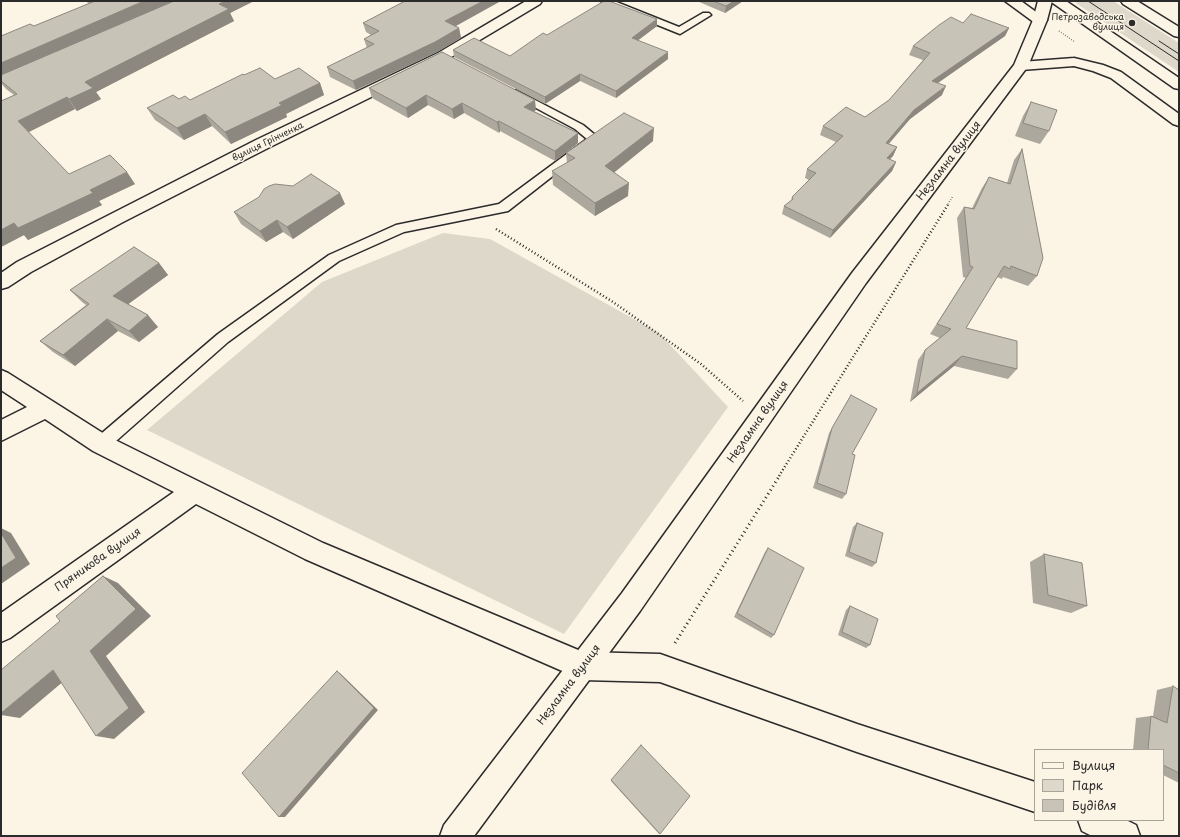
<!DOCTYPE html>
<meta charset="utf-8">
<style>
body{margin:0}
#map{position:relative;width:1180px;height:837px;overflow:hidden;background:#fcf5e5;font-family:"Playpen Sans",sans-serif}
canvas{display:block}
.frame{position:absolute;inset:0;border:2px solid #2b2b2b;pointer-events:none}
.legend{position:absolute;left:1034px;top:749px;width:130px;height:72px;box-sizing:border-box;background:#fcf5e5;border:1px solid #a8a49b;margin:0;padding:5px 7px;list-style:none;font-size:12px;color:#2b2b2b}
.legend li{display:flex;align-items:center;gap:8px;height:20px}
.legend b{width:20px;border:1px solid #a8a49b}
</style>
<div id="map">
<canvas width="1180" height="837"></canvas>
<div class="frame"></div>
<ul class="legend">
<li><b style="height:5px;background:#fcf5e5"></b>Вулиця</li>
<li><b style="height:11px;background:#ded8ca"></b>Парк</li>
<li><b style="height:11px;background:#c8c3b7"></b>Будівля</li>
</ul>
</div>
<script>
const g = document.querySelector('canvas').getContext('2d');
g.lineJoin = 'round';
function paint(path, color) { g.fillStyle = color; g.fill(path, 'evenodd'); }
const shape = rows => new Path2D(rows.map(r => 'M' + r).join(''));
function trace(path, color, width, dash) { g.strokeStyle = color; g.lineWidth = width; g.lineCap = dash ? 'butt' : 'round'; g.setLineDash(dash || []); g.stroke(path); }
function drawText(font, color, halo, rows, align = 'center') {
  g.font = font + ' "Playpen Sans",sans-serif'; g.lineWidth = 3; g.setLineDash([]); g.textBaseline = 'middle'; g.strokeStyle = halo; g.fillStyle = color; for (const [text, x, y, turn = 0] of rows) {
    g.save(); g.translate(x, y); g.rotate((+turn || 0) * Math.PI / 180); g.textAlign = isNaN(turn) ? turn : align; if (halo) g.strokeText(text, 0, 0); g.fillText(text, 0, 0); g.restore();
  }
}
paint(shape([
 [1076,1,1113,1,1179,43,1179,72,1077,4],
 [443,233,490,239,659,333,728,407,564,634,147,430,322,282]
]), '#ded8ca');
const service = shape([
 [601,1,614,1,679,27,703,13,709,13,711,15,680,34,603,3,601,1],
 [516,90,583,125,600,139,508,211,404,232,339,261,228,342,107,449,101,451,95,449,93,444,95,439,218,334,329,255,396,225,499,204,587,139,575,129,512,95,511,93,516,90]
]);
const minor = shape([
 [526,1,542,1,540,4,448,59,268,148,123,222,31,272,8,287,1,289,1,273,17,262,256,140,438,53,526,1],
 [1005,1,1021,1,1047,20,1045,23,1035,23,1005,1],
 [1074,58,1103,65,1121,72,1179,114,1179,126,1173,124,1111,78,1093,71,1074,66,1021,70,1016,69,1014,66,1016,63,1021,62,1074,58],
 [1,370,8,373,109,437,323,543,583,652,660,654,857,724,1035,782,1035,812,857,752,660,682,583,680,305,559,196,504,10,638,1,642,1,613,174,492,93,451,45,419,1,441,1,420,27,407,1,390,1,370],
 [1078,820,1126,820,1136,825,1140,836,1092,836,1082,831,1078,820]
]);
const tertiary = shape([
 [1038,1,1052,1,1047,20,1028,66,866,283,640,611,474,836,440,836,444,825,622,593,852,273,1014,65,1033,20,1038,1]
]);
const trunk = shape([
 [1050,1,1066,1,1179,78,1179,89,1174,88,1050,1],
 [1121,1,1137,1,1179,27,1179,37,1174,36,1123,4,1121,1]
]);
trace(service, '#2b2b2b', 3);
trace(minor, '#2b2b2b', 3);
trace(tertiary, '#2b2b2b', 3);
trace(trunk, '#2b2b2b', 3);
trace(shape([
 [1059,31,1075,42],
 [948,204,953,196]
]), '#2b2b2b', 1.5, [0.5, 2]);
trace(shape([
 [496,229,613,302,701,364,743,401],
 [779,476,949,203]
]), '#2b2b2b', 2.5, [1, 2.5]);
trace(shape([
 [675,643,780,475]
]), '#2b2b2b', 3, [1, 3.5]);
paint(service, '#fcf5e5');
paint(minor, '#fcf5e5');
paint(tertiary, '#fcf5e5');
paint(trunk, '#fcf5e5');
trace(shape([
 [1088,1,1179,61],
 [1159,41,1179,54]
]), '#2b2b2b', 1);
paint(shape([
 [86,1,254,1,230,13,234,21,96,92,101,99,77,111,75,109,28,132,69,174,135,184,99,201,102,205,28,240,24,235,1,247,1,101,14,95,6,89,1,83,1,36,34,26,89,4],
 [697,1,743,1,725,13],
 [657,19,657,26,638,40,668,59,616,98,580,81,545,104,454,57,453,50,510,56,547,35],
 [363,23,455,26,459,28,461,38,437,52,356,90,330,77,327,67,367,48,364,39,371,35,366,32],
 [963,23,1009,28,1005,36,937,83,942,95,910,119,889,144,897,147,893,156,889,159,896,162,892,171,830,238,782,214,784,206,791,201,792,197,809,180,805,178,807,169,836,142,820,135,823,126,865,117,889,100,923,60,909,55,913,46],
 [442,52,536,110,534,111,578,133,578,143,555,161,500,131,499,133,464,113,454,119,428,105,408,118,372,98,369,88],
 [244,75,275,79,320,83,324,95,286,114,287,117,231,144,212,126,184,140,155,120,147,108,179,99,190,100],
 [1031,102,1049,131,1040,144,1015,136,1023,116],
 [653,141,614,172,628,196,595,216,553,185,552,171,567,163,566,153],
 [1022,149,1037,276,1028,286,1003,277,1002,279,997,277,966,328,1017,369,1008,379,954,366,910,402,918,360,925,350,940,338,930,334,966,278,963,277,957,218,964,207,972,208,982,188,989,177,1007,183,1014,160],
 [345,204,293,239,283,232,266,242,241,224,234,212],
 [159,263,168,275,128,304,158,327,139,342,118,331,75,366,53,352,40,341,86,305,82,302,70,290],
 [851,395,852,454,846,494,842,499,813,488,829,433],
 [857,523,876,563,872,567,845,556,853,527],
 [768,548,774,635,771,638,734,617,765,552],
 [1044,554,1087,606,1071,613,1033,603,1030,562],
 [850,606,870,645,866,648,838,635,846,610],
 [1173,686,1179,690,1179,783,1163,775,1163,750,1133,750,1136,718,1151,716,1153,716,1157,690],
 [641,745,660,834,659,834,611,781]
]), '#aca89d');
paint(shape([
 [144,1,175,1,1,78,1,63],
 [226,1,254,1,230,13,234,21,96,92,101,99,77,111,69,99,85,82,219,4],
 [483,1,501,1,447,31,445,21],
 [734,1,743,1,725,13,726,6],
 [657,19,657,26,632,45,632,38],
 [459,28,461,38,437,52,356,90,353,81],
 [1009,28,1005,36,928,90,932,81],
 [668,52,668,59,616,98,616,91],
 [580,74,580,81,545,104,545,97],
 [320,83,324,95,286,114,287,117,231,144,225,132,279,103],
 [946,86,942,95,910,119,882,151,886,143,914,110],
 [426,95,428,105,408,118,406,108],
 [67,97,75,109,27,133,18,121],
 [535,100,536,110,525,117,524,107],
 [462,103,464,113,454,119,452,109],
 [205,114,212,126,184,140,177,128],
 [499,121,500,131,499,133,497,122],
 [654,128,653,141,605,180,605,166],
 [578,133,578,143,555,161,555,151],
 [897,147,893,156,883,167,887,158],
 [896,162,892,171,830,238,833,230],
 [127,172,135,184,99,201,102,205,28,240,24,235,1,247,1,230,14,223,90,190],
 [629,183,628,196,595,216,595,203],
 [340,193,345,204,293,239,287,227],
 [277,220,283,232,266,242,260,231],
 [159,263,168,275,123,308,113,296],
 [148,315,158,327,139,342,129,331],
 [107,319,118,331,75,366,63,355],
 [962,356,954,366,910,402,917,393],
 [1,528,11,533,30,564,1,584],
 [103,576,118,583,151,616,106,656,145,712,114,739,96,736,90,651],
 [53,670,71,675,20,718,1,715,1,713],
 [337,671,341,674,378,710,285,817,279,817]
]), '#8c8880');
const building = shape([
 [95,1,144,1,1,63,1,36,30,24,34,26,95,1],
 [174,1,226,1,219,4,229,9,85,82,93,88,69,99,67,97,18,121,69,174,110,155,127,172,90,190,93,193,18,228,14,223,1,230,1,101,17,94,1,81,1,75,174,1],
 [405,1,483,1,445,21,459,28,435,42,353,81,327,67,374,44,364,39,379,31,363,23,405,1],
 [604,1,609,1,657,19,632,38,668,52,616,91,580,74,545,97,453,50,474,38,510,56,543,33,547,35,604,1],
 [713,1,734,1,726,6,713,1],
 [971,14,1009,28,932,81,946,86,914,110,886,143,897,147,887,158,896,162,833,230,784,206,793,199,792,197,816,173,807,169,843,136,823,126,846,107,865,117,889,100,930,53,913,46,939,25,951,17,963,23,971,14],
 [442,52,535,100,524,107,578,133,555,151,499,121,497,122,462,103,452,109,426,95,406,108,369,88,442,52],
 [260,68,275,79,299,68,320,83,279,103,282,105,225,132,205,114,177,128,147,108,173,95,179,99,185,96,190,100,243,74,244,75,260,68],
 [1031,102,1057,110,1049,131,1023,123,1031,102],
 [624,113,654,128,605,166,629,183,595,203,552,171,575,158,566,153,624,113],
 [1022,149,1043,258,1037,276,1011,266,1010,269,1004,266,966,328,1017,341,1017,369,962,356,917,393,925,350,951,329,937,324,973,267,970,266,964,207,974,209,989,177,1010,184,1022,149],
 [311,174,340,193,287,227,277,220,260,231,234,212,259,197,264,189,269,186,275,184,293,186,311,174],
 [134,247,159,263,113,296,148,315,129,331,107,319,63,355,40,341,89,304,70,290,134,247],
 [851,395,877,409,852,454,855,455,846,494,817,483,832,428,851,395],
 [857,523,883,533,876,563,849,552,857,523],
 [1,533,16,558,1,568,1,533],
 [768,548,804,568,774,635,737,613,768,548],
 [1044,554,1082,563,1087,606,1048,595,1044,554],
 [103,576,136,609,90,651,129,708,96,736,53,670,1,713,1,670,60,621,56,616,103,576],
 [850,606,878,619,870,645,842,632,850,606],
 [337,671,374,708,279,817,242,773,337,671],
 [1173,686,1179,690,1179,773,1163,765,1163,750,1148,750,1151,716,1167,723,1173,686],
 [641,745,690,796,660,834,611,780,641,745]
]);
paint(building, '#c8c3b7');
trace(building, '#8c8880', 1);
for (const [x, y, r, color] of [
 [1132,23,4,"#2b2b2b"]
]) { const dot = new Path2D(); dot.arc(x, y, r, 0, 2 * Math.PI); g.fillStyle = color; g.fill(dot); trace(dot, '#fcf5e5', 1.5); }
drawText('9px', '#2b2b2b', '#fcf5e5', [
 ["Петрозаводська",1124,18],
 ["вулиця",1124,28]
], 'right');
drawText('9px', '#2b2b2b', '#fcf5e5', [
 ["вулиця Грінченка",268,142,-26]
]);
drawText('11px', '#2b2b2b', '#fcf5e5', [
 ["Незламна вулиця",949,161,-52],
 ["Незламна вулиця",758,422,-55],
 ["Пряникова вулиця",98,560,-35],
 ["Незламна вулиця",569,685,-53]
]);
</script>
